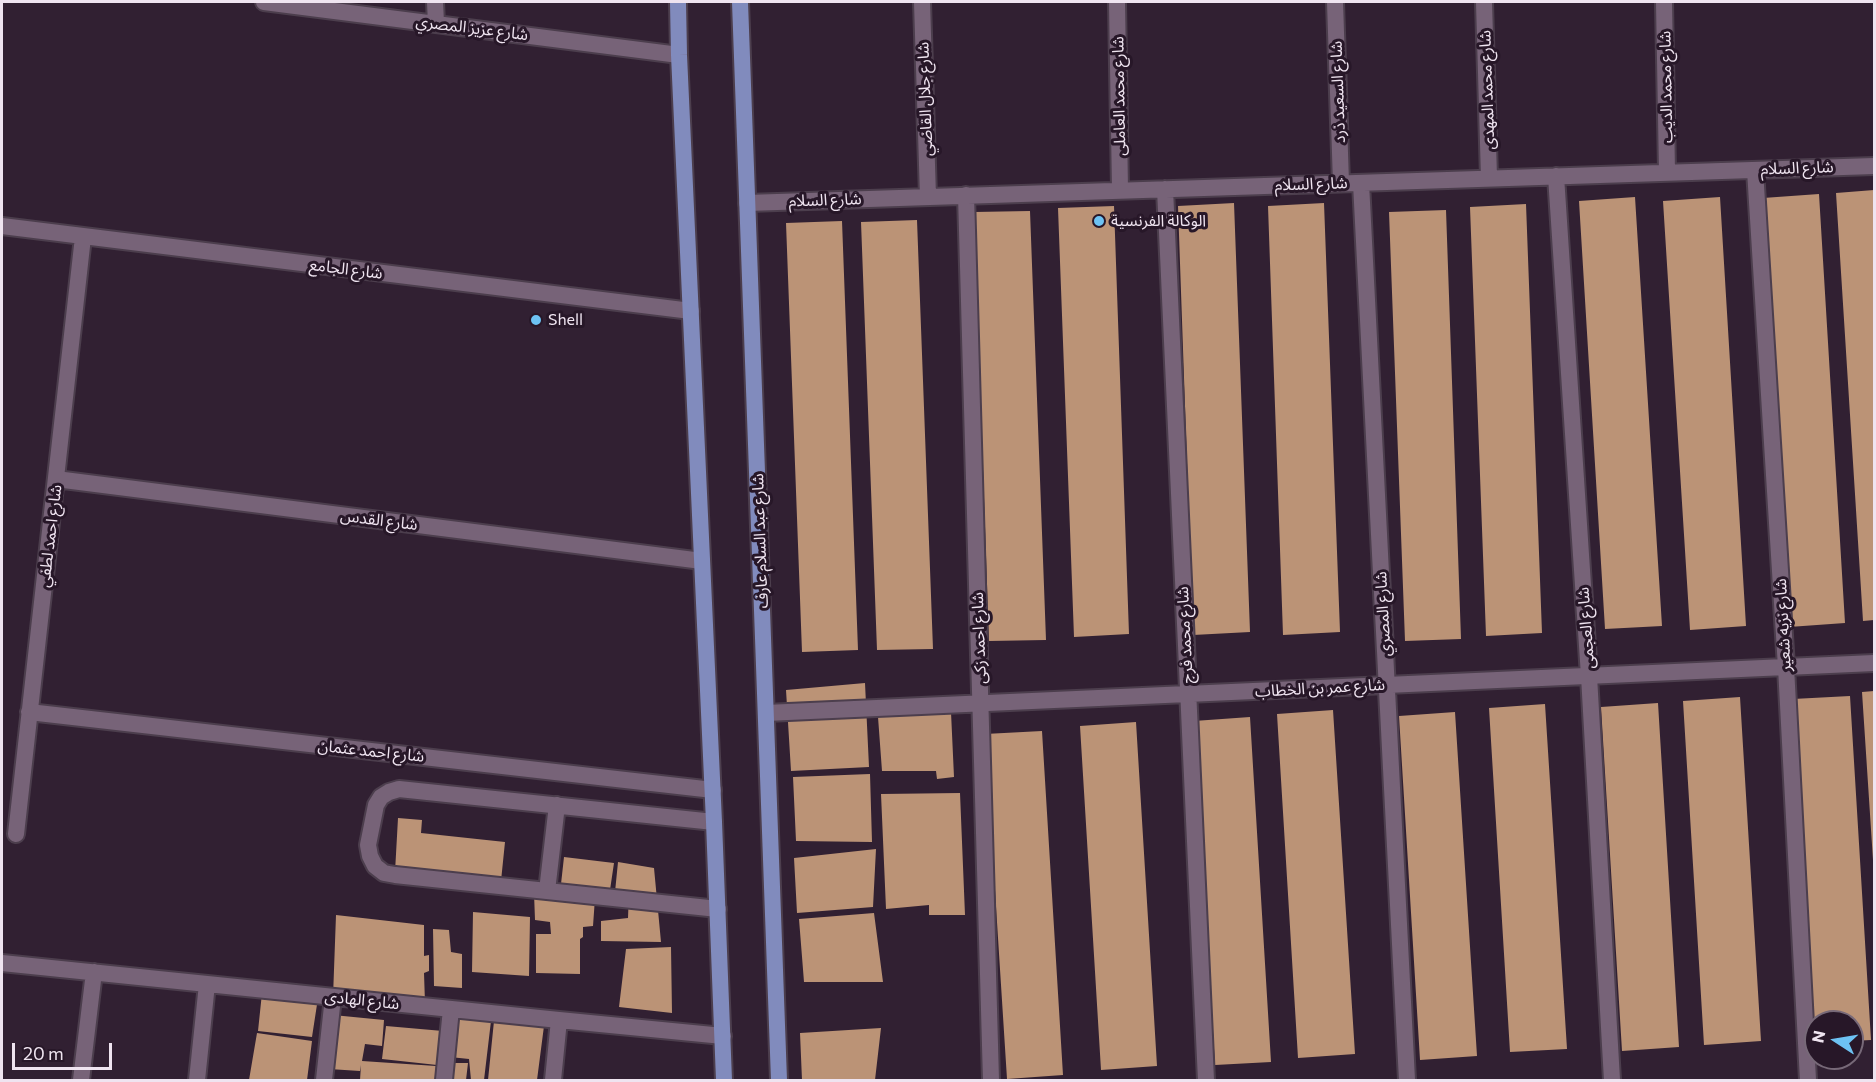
<!DOCTYPE html>
<meta charset="utf-8">
<style>
body{margin:0}
#map{position:relative;width:1876px;height:1082px;overflow:hidden;background:#312032;font-family:Commissioner,sans-serif}
canvas{display:block}
.frame{position:absolute;inset:0;border:3px solid #efe4f0;pointer-events:none}
.north{position:absolute;left:1804px;top:1010px;width:60px;height:60px;box-sizing:border-box;background:#271728;border:2px solid #776978;border-radius:50%;rotate:282deg;font-size:16px;font-weight:700;line-height:24px;text-align:center;color:#efe4f0}
.north::after{content:'';display:block;margin:auto;width:21px;height:27px;background:#6dc2f3;clip-path:polygon(50% 0,100% 100%,50% 72%,0 100%)}
.scale{position:absolute;left:12px;top:1043px;width:100px;height:27px;box-sizing:border-box;border:3px solid #efe4f0;border-top:0;padding-left:8px;font-size:18px;line-height:21px;white-space:nowrap;color:#efe4f0;-webkit-text-stroke:4px #271728;paint-order:stroke}
</style>
<div id="map">
<canvas width="1876" height="1082"></canvas>
<div class="frame"></div>
<div class="north">N</div>
<div class="scale">20 m</div>
</div>
<script>
const g = document.querySelector('canvas').getContext('2d');
g.lineJoin = 'round';
function paint(path, color) { g.fillStyle = color; g.fill(path, 'evenodd'); }
const shape = rows => new Path2D(rows.map(r => 'M' + r).join(''));
function trace(path, color, width, dash) { g.strokeStyle = color; g.lineWidth = width; g.lineCap = dash ? 'butt' : 'round'; g.setLineDash(dash || []); g.stroke(path); }
function drawText(font, color, halo, rows, align = 'center') {
  g.font = font + ' Commissioner,"Noto Sans Arabic",sans-serif'; g.lineWidth = 6; g.setLineDash([]); g.textBaseline = 'middle'; g.strokeStyle = halo; g.fillStyle = color; for (const [text, x, y, turn = 0] of rows) {
    g.save(); g.translate(x, y); g.rotate((+turn || 0) * Math.PI / 180); g.textAlign = isNaN(turn) ? turn : align; if (halo) g.strokeText(text, 0, 0); g.fillText(text, 0, 0); g.restore();
  }
}
paint(shape([
 [1874,190,1874,620,1863,621,1836,193],
 [1819,194,1845,623,1789,627,1763,198],
 [1635,197,1662,626,1605,629,1579,201],
 [1720,197,1746,626,1690,630,1663,201],
 [1234,203,1250,632,1193,635,1178,206],
 [1324,203,1340,632,1283,635,1268,206],
 [1526,204,1542,633,1486,636,1470,207],
 [1114,206,1129,634,1074,637,1058,208],
 [1446,210,1461,639,1405,641,1389,212],
 [1030,211,1046,640,989,641,974,212],
 [917,220,933,649,877,650,861,222],
 [842,221,858,650,802,652,786,223],
 [865,683,869,767,791,771,786,690],
 [1874,691,1874,860,1873,860,1862,692],
 [1850,696,1871,1040,1852,1041,1852,1022,1816,1022,1816,1034,1814,1034,1793,699],
 [1740,697,1761,1041,1704,1045,1683,701],
 [1658,703,1679,1047,1622,1051,1601,707],
 [1545,704,1567,1049,1510,1052,1489,708],
 [1333,710,1355,1054,1298,1058,1277,714],
 [951,712,954,777,937,779,936,771,882,771,878,717],
 [1455,712,1477,1056,1420,1060,1399,716],
 [1250,717,1271,1062,1215,1065,1194,721],
 [1136,722,1157,1066,1101,1070,1080,726],
 [1042,731,1063,1075,1007,1079,985,734],
 [870,774,872,842,796,841,793,777],
 [960,793,965,915,929,915,929,905,886,909,881,794],
 [398,818,422,820,421,833,505,842,501,881,395,872],
 [876,849,873,907,797,913,794,858],
 [564,857,614,863,610,890,561,884],
 [618,862,654,868,661,942,601,941,601,921,628,918,629,891,615,892],
 [534,893,595,898,593,926,583,927,583,937,580,939,580,974,536,973,536,934,551,934,550,922,535,920],
 [473,912,530,917,529,976,472,972],
 [874,913,883,982,804,982,799,919],
 [336,915,424,925,424,956,429,955,429,971,424,973,425,1003,333,997],
 [433,929,449,930,451,952,462,954,462,988,434,986],
 [671,947,672,1013,619,1007,626,949],
 [262,993,318,998,312,1037,258,1031],
 [333,1015,384,1020,382,1046,365,1044,362,1061,436,1066,435,1080,360,1080,361,1065,360,1071,329,1069],
 [454,1018,491,1021,484,1080,471,1080,469,1059,450,1057],
 [494,1021,544,1026,537,1080,488,1080],
 [386,1026,443,1031,437,1065,382,1059],
 [881,1028,875,1080,802,1080,800,1033],
 [257,1033,312,1041,307,1080,249,1080],
 [450,1063,468,1063,466,1080,448,1080]
]), '#bb9376');
const service = shape([
 [714,822,399,789,389,792,381,797,376,805,368,845,370,856,375,866,384,873,395,875,718,909],
 [547,891,557,805]
]);
const minor = shape([
 [264,2,679,55],
 [435,2,436,23],
 [922,2,928,197],
 [1117,2,1120,190],
 [1335,2,1341,183],
 [1484,2,1489,178],
 [1664,2,1667,172],
 [1755,170,1786,667,1808,1080],
 [1556,176,1589,676,1612,1080],
 [1361,183,1407,1080],
 [1165,189,1206,1080],
 [966,195,991,1080],
 [747,203,1874,166],
 [2,226,691,311],
 [56,479,702,561],
 [29,712,713,790],
 [766,713,1874,663],
 [16,834,83,237],
 [2,963,559,1020,723,1036],
 [81,1080,94,972],
 [197,1080,207,984],
 [324,1080,333,997],
 [444,1080,451,1009],
 [553,1080,559,1020]
]);
const primary = shape([
 [678,2,679,55,714,822,724,1080],
 [740,2,779,1080]
]);
trace(service, '#4c3e4d', 20);
trace(minor, '#4c3e4d', 20);
trace(primary, '#4c3e4d', 20);
trace(service, '#776378', 16);
trace(minor, '#776378', 16);
trace(primary, '#818bbd', 16);
for (const [x, y, r, color] of [
 [1099,221,6,"#6dc2f3"],
 [536,320,6,"#6dc2f3"]
]) { const dot = new Path2D(); dot.arc(x, y, r, 0, 2 * Math.PI); g.fillStyle = color; g.fill(dot); trace(dot, '#271728', 2); }
drawText('16px', '#efe4f0', '#271728', [
 ["شارع عزيز المصري",472,28,7],
 ["شارع محمد الديب",1666,87,-91],
 ["شارع محمد المهدى",1487,90,-92],
 ["شارع السعيد ذرد",1338,92,-92],
 ["شارع محمد العاملى",1119,96,-91],
 ["شارع جلال القاضي",925,99,-92],
 ["شارع السلام",1797,168,-2],
 ["شارع السلام",1311,184,-2],
 ["شارع السلام",825,200,-2],
 ["شارع الجامع",346,269,7],
 ["شارع القدس",379,520,7],
 ["شارع احمد لطفي",50,536,-83],
 ["شارع عبد السلام عارف",760,541,-92],
 ["شارع المصري",1383,614,-93],
 ["شارع نزيه شعير",1783,625,-93],
 ["شارع العجمى",1586,628,-94],
 ["شارع محمد فرج",1185,635,-93],
 ["شارع احمد زكى",979,638,-92],
 ["شارع عمر بن الخطاب",1320,688,-3],
 ["شارع احمد عثمان",371,751,6],
 ["شارع الهادى",362,1000,6]
]);
drawText('16px', '#efe4f0', '#271728', [
 ["الوكالة الفرنسية",1111,221],
 ["Shell",548,320]
], 'left');
</script>
